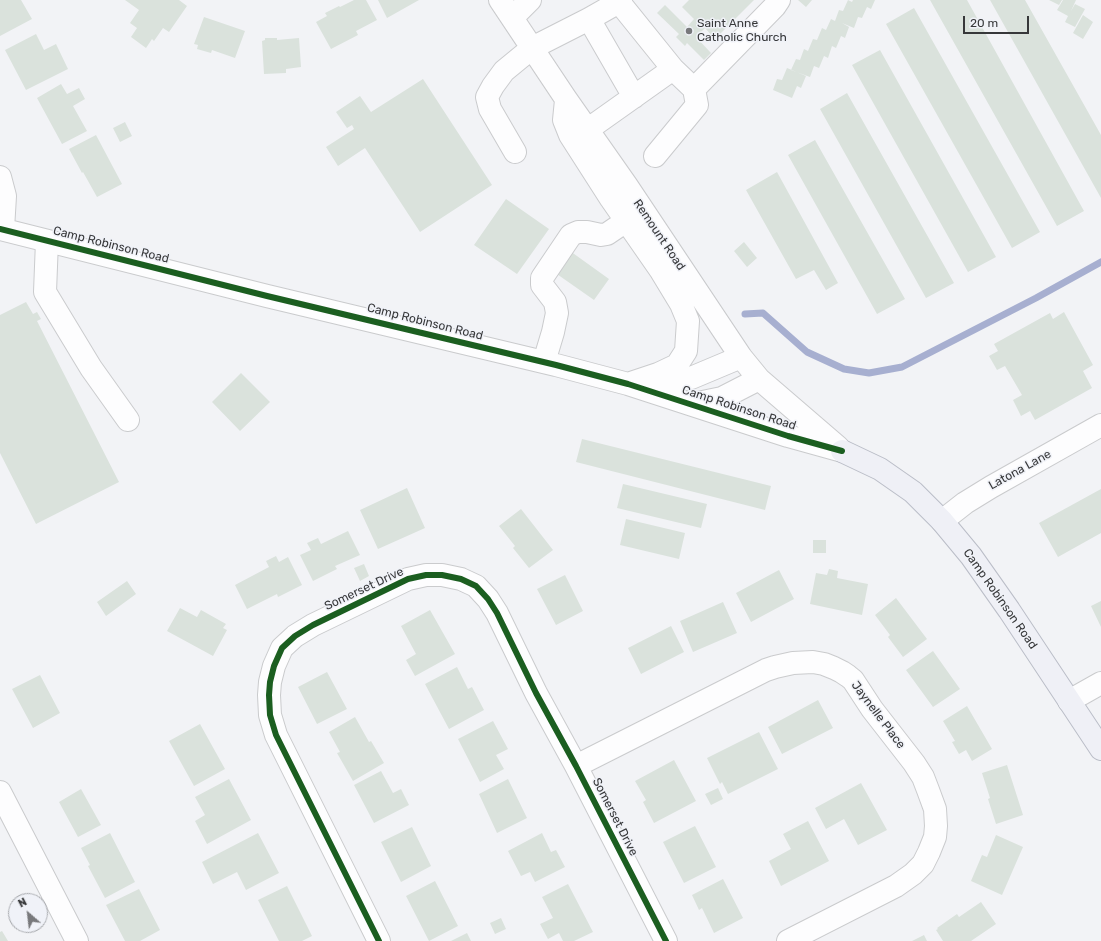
<!DOCTYPE html>
<style>
body{margin:0}
#map{position:relative;width:1101px;height:941px;overflow:hidden;background:#f2f3f6;font-family:Rubik,sans-serif}
canvas{display:block}
.north{position:absolute;left:8px;top:893px;width:40px;height:40px;box-sizing:border-box;background:#f0f2f8;border:1px solid #a6a8ac;border-radius:50%;rotate:332deg;font-size:11px;font-weight:700;line-height:16px;text-align:center;color:#37383a}
.north::after{content:'';display:block;margin:auto;width:14px;height:18px;background:#78797c;clip-path:polygon(50% 0,100% 100%,50% 72%,0 100%)}
.scale{position:absolute;left:963px;top:16px;width:66px;height:18px;box-sizing:border-box;border:2px solid #37383a;border-top:0;padding-left:5px;font-size:12px;line-height:14px;white-space:nowrap;color:#37383a;-webkit-text-stroke:3px #f0f2f8;paint-order:stroke}
</style>
<div id="map">
<canvas width="1101" height="941"></canvas>
<div class="north">N</div>
<div class="scale">20 m</div>
</div>
<script>
const g = document.querySelector('canvas').getContext('2d');
g.lineJoin = 'round';
const shape = rows => new Path2D(rows.map(r => 'M' + r).join(''));
function trace(path, color, width, dash) { g.strokeStyle = color; g.lineWidth = width; g.lineCap = dash ? 'butt' : 'round'; g.setLineDash(dash || []); g.stroke(path); }
function paint(path, color) { g.fillStyle = color; g.fill(path, 'evenodd'); }
function drawText(font, color, halo, rows, align = 'center') {
  g.font = font + ' Rubik,sans-serif'; g.lineWidth = 3; g.setLineDash([]); g.textBaseline = 'middle'; g.strokeStyle = halo; g.fillStyle = color; for (const [text, x, y, turn = 0] of rows) {
    g.save(); g.translate(x, y); g.rotate((+turn || 0) * Math.PI / 180); g.textAlign = isNaN(turn) ? turn : align; if (halo) g.strokeText(text, 0, 0); g.fillText(text, 0, 0); g.restore();
  }
}
trace(shape([
 [745,314,763,313,807,352,844,369,869,373,902,367,1036,298,1101,262]
]), '#a7afd0', 7);
paint(shape([
 [0,0,21,0,32,19,0,36],
 [125,0,179,0,187,6,169,32,163,28,154,41,152,39,146,48,131,37,137,28,130,23,139,10],
 [354,0,366,0,377,20,356,31,358,35,331,49,316,22,327,16,325,13,339,6,340,7],
 [378,0,419,0,387,18],
 [689,0,754,0,715,39,705,28,696,37,711,53,704,60,687,43,685,46,676,37,679,34,657,13,665,5,687,27,694,19,682,7],
 [798,0,812,0,806,7],
 [848,0,852,2,853,0,875,0,871,9,867,7,862,18,858,17,854,28,842,23,849,27,845,38,841,36,836,48,832,46,828,58,824,56,819,68,814,66,810,77,791,70,796,59,800,60,804,49,808,51,813,39,817,40,822,28,826,30,831,19,835,21,839,10,843,11],
 [930,0,967,0,1084,211,1057,226],
 [990,0,1025,0,1101,135,1101,198],
 [1049,0,1062,0,1059,5],
 [1063,0,1076,0,1071,11,1075,4,1085,9,1075,27,1065,22,1068,16,1057,10],
 [914,8,1040,232,1012,248,886,24],
 [1083,15,1093,22,1083,39,1073,33],
 [204,17,245,31,235,58,212,50,211,53,197,49,198,45,194,44],
 [36,34,44,50,56,44,68,69,26,90,5,50],
 [265,38,277,38,277,40,299,38,301,67,286,69,286,73,264,74,262,41,265,40],
 [880,50,996,257,968,272,852,65],
 [787,68,806,76,801,88,797,86,792,98,773,90,777,79,782,80],
 [423,79,492,185,420,232,365,148,338,166,326,147,354,129,352,125,347,128,336,112,360,96,371,112],
 [61,84,67,94,79,88,85,99,73,106,87,131,62,144,37,98],
 [847,93,954,283,926,298,820,109],
 [125,122,132,136,120,142,113,128],
 [96,135,122,184,97,197,83,172,82,173,69,149],
 [815,140,905,299,877,314,788,155],
 [777,172,838,283,826,290,814,270,796,279,746,190],
 [506,199,549,229,517,274,474,245],
 [744,242,757,258,747,267,734,251],
 [570,251,609,279,594,300,554,272],
 [26,302,33,314,37,312,41,319,37,321,119,482,36,524,0,453,0,315],
 [1064,312,1093,365,1083,371,1092,388,1035,420,1030,411,1021,416,1013,400,1022,395,1005,366,997,370,989,356,998,351,994,344,1050,313,1053,319],
 [241,373,270,402,240,431,212,402],
 [582,439,771,486,765,510,576,462],
 [623,484,707,504,701,528,617,508],
 [407,488,425,528,378,549,360,510],
 [1101,489,1101,533,1058,557,1039,523],
 [521,509,553,550,529,568,513,548,515,546,499,526],
 [626,519,685,533,679,559,620,545],
 [348,531,360,555,335,566,337,569,313,581,300,555,311,550,307,543,318,538,321,544],
 [813,540,826,540,826,553,813,553],
 [276,556,279,562,288,557,302,585,278,597,277,594,247,609,235,585,269,567,266,561],
 [364,564,369,576,360,581,354,568],
 [829,569,838,571,837,578,868,584,862,615,810,604,816,573,827,575],
 [779,570,794,599,751,622,736,593],
 [565,575,583,611,556,625,537,589],
 [127,581,136,594,106,616,97,602],
 [896,598,927,639,903,657,888,637,890,635,875,615],
 [1101,601,1101,627,1091,606],
 [723,602,737,633,693,652,680,621],
 [180,608,197,617,201,610,226,624,223,628,227,630,213,656,167,631],
 [430,610,455,654,415,676,406,660,416,654,401,626],
 [671,626,684,652,641,674,628,648],
 [933,651,960,689,933,707,906,670],
 [457,667,468,689,472,687,484,710,449,729,425,684],
 [327,672,347,709,317,724,298,687],
 [40,675,60,713,33,728,12,689],
 [818,700,833,728,782,754,768,727],
 [967,706,992,749,972,761,966,750,959,754,952,742,955,741,943,721],
 [355,717,369,742,371,741,384,763,353,781,337,753,340,752,329,732],
 [493,721,508,749,496,755,504,769,480,782,458,739],
 [200,724,225,769,194,786,169,741],
 [759,732,778,769,728,794,722,782,720,784,707,758],
 [674,760,696,801,654,823,643,802,646,800,635,781],
 [1007,765,1023,815,996,824,988,799,990,798,982,773],
 [381,771,393,793,401,789,409,805,374,823,354,785],
 [229,779,251,820,207,844,195,821,205,815,195,797],
 [508,779,527,818,497,833,479,794],
 [861,783,887,830,858,845,844,819,826,829,815,808],
 [718,788,723,799,711,805,705,794],
 [81,789,101,825,78,837,59,802],
 [808,821,829,861,781,886,769,861,791,849,783,834],
 [695,826,716,867,684,883,663,842],
 [412,827,431,866,401,882,381,842],
 [110,833,135,882,105,898,88,866,90,865,81,848],
 [258,833,279,873,246,890,237,872,213,884,202,862],
 [542,833,551,852,556,850,565,867,535,882,530,872,521,876,508,851],
 [996,835,1023,847,1002,895,971,881,982,855,987,857],
 [723,879,743,918,714,933,702,908,699,910,692,895],
 [435,881,458,926,429,941,406,896],
 [568,884,593,932,574,941,563,941,559,933,548,939,540,924,553,918,542,897],
 [287,886,312,936,302,941,279,941,258,900],
 [139,889,160,930,140,941,125,941,106,905],
 [981,902,996,924,971,941,943,941,936,930,938,929,937,928,957,914,959,917],
 [501,918,506,929,495,934,490,923],
 [2,931,8,941,0,941,0,932],
 [467,933,471,941,451,941],
 [924,935,927,941,912,941]
]), '#dae2dc');
const minor = shape([
 [500,0,566,99,627,186,741,357,759,379,838,447],
 [619,2,673,69],
 [512,18,530,0],
 [589,19,634,97],
 [566,100,564,120,570,135,611,199,661,271,681,304,688,321,686,351,677,365,658,374,628,384],
 [587,130,673,69,694,89,775,6,779,0],
 [515,152,490,109,487,97,493,86,504,71,532,48,589,19,619,2,621,0],
 [655,156,697,105,694,89],
 [0,177,5,196,3,229],
 [0,229,267,296,556,365,628,384,788,436,842,451],
 [47,241,45,292,91,368,128,420],
 [544,362,553,332,557,313,555,302,542,285,542,278,571,235,578,232,587,232,601,235,607,234,638,213],
 [655,384,671,382,691,378,741,357],
 [693,404,722,398,759,379],
 [942,521,965,503,991,487,1101,425],
 [1069,701,1101,683],
 [576,766,766,670,775,667,793,663,813,662,824,664,834,668,842,672,848,676,853,680,872,709,914,763,923,777,928,790,935,809,936,826,935,837,929,852,923,864,913,874,896,886,788,941],
 [0,792,77,941],
 [379,941,276,735,270,715,269,695,270,682,274,666,282,648,295,636,313,625,408,579,426,575,442,575,461,579,476,586,488,599,497,613,536,693,576,766,666,941]
]);
const major = shape([
 [842,451,880,469,913,492,942,521,971,556,1009,610,1101,749]
]);
trace(minor, '#cacbcd', 24);
trace(major, '#babdc7', 24);
trace(minor, '#fdfdfe', 22);
trace(major, '#eff0f6', 22);
trace(shape([
 [0,229,267,296,556,365,628,384,788,436,842,451],
 [379,941,276,735,270,715,269,695,270,682,274,666,282,648,295,636,313,625,408,579,426,575,442,575,461,579,476,586,488,599,497,613,536,693,576,766,666,941]
]), '#1b5e20', 6);
for (const [x, y, r, color] of [
 [689,31,4,"#78797c"]
]) { const dot = new Path2D(); dot.arc(x, y, r, 0, 2 * Math.PI); g.fillStyle = color; g.fill(dot); trace(dot, '#f0f2f8', 1.5); }
drawText('12px', '#37383a', '#f0f2f8', [
 ["Saint Anne",697,24],
 ["Catholic Church",697,38]
], 'left');
drawText('12px', '#37383a', '#f0f2f8', [
 ["Remount Road",659,235,56],
 ["Camp Robinson Road",111,245,14],
 ["Camp Robinson Road",425,322,14],
 ["Camp Robinson Road",739,408,18],
 ["Latona Lane",1020,470,-29],
 ["Somerset Drive",364,589,-25],
 ["Camp Robinson Road",1000,599,55],
 ["Jaynelle Place",878,715,53],
 ["Somerset Drive",615,817,63]
]);
</script>
